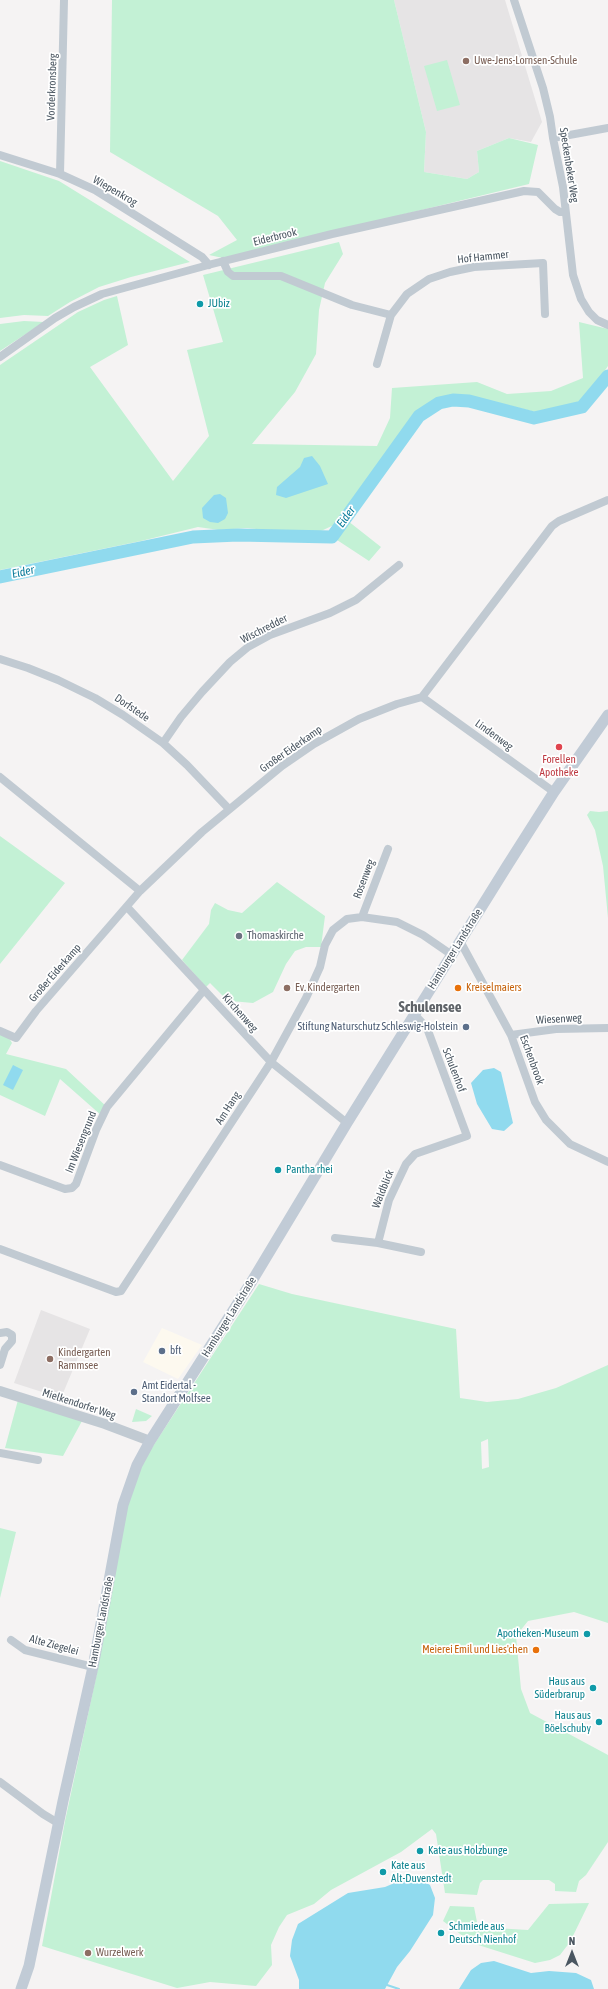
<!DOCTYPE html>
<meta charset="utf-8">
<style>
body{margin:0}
#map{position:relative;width:608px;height:1989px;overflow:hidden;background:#f5f3f3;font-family:"Asap Condensed",sans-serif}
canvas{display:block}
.north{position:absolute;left:552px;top:1933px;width:40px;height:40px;-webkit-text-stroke:3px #fff;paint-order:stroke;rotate:0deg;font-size:11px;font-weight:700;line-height:16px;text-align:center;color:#4a5661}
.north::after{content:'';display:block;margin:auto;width:14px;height:18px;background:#4a5661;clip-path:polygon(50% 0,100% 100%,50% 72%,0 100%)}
</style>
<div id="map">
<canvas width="608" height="1989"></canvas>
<div class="north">N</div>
</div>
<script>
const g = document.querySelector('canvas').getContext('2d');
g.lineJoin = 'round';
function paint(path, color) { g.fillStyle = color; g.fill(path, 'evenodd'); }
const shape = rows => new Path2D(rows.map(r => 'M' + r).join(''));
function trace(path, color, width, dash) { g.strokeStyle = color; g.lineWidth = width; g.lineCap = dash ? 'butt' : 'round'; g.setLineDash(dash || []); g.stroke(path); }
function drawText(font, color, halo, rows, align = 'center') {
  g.font = font + ' "Asap Condensed",sans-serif'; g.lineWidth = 3.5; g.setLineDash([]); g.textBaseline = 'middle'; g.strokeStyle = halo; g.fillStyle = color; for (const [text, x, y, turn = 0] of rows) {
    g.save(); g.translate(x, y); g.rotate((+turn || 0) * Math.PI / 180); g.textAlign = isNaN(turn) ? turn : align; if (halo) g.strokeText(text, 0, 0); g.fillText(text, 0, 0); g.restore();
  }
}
paint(shape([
 [162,1328,202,1345,178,1379,143,1362]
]), '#fdf9ef');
paint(shape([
 [394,0,505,0,542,122,531,142,509,138,477,151,479,172,467,179,424,172,426,132],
 [41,1310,90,1329,61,1398,14,1383]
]), '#e6e4e5');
paint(shape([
 [112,0,394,0,426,132,424,172,467,179,479,172,477,151,509,138,538,145,529,184,223,258,209,255,237,240,218,216,110,152],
 [447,60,460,105,437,111,424,66],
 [0,161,59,181,190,262,131,277,99,287,70,302,48,316,24,315,0,318],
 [339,242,343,254,325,283,319,310,316,354,295,392,252,444,377,446,390,418,392,388,477,382,507,394,551,391,583,378,579,322,608,329,608,366,584,400,556,409,535,412,472,396,453,395,438,398,416,414,406,425,336,524,321,531,274,531,247,528,219,530,198,527,141,541,0,570,0,365,78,312,104,300,117,296,128,345,90,367,173,481,209,436,187,350,223,342,203,275],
 [24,321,44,322,0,351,0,324],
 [348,521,381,547,369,561,334,538],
 [590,811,599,812,608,811,608,918,603,866,595,830,587,815],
 [0,836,65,883,0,964],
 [277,882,325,916,321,947,306,947,295,951,286,964,273,992,253,1003,231,1001,227,1006,221,999,223,996,210,983,206,987,182,960,209,924,211,910,215,903,228,910,242,913],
 [0,1034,9,1038,12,1043,6,1054,66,1069,107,1107,102,1116,60,1079,45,1116,0,1095],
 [259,1284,292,1294,456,1329,460,1398,487,1402,518,1399,556,1388,608,1365,608,1623,574,1612,528,1621,516,1636,521,1689,530,1713,608,1755,608,1842,586,1875,579,1881,576,1892,555,1891,555,1884,549,1880,483,1880,480,1883,477,1895,445,1893,436,1834,432,1829,401,1852,331,1890,314,1904,287,1915,279,1927,271,1945,272,1965,256,1986,210,1982,177,1988,42,1946,65,1821,98,1668,124,1505,140,1466],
 [488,1439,489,1467,482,1469,481,1442],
 [18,1400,82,1421,63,1456,5,1448],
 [136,1409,152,1416,146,1421,132,1422],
 [0,1528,16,1532,0,1598],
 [589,1903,570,1942,560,1955,550,1960,535,1963,472,1943,443,1921,450,1906,474,1907,478,1927,528,1930,549,1904]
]), '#c3f1d5');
paint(shape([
 [312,456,320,466,328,484,286,498,276,495,277,487,300,467,304,458],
 [220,494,226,498,228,513,225,519,218,523,210,522,203,518,202,508,214,495],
 [13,1065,23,1070,13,1090,3,1085],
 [494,1068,501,1072,513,1123,504,1131,492,1129,477,1104,471,1083,483,1070],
 [418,1878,430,1885,435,1898,433,1915,410,1951,397,1967,385,1989,299,1989,299,1980,290,1956,292,1940,298,1924,348,1893,385,1887,404,1879],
 [494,1961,531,1973,549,1971,576,1973,591,1980,594,1989,459,1989,471,1970,481,1963]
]), '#90daee');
trace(shape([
 [387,1985,399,1989]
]), '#90daee', 2);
trace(shape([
 [0,577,193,537,238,535,332,537,419,416,439,403,453,400,469,401,534,418,582,407,608,376]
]), '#90daee', 13);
trace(shape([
 [514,0,543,88,550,117,553,138,563,187,573,275,581,299,589,312,597,320,608,325],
 [553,138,608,128],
 [0,155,60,174,95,190,202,257,209,265],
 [60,174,64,0],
 [223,261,228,272,233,276,281,276,352,305,391,315],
 [0,357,55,318,74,307,102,294,212,264,332,234,524,191,538,192,555,209,560,212,565,212],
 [377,364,391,315,407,294,429,279,450,272,474,267,543,263,545,314],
 [0,659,28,668,58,680,95,698,123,715,163,743,187,765,229,809],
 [422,697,554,792],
 [163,743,181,717,202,692,230,662,248,647,270,635,330,613,356,600,399,565],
 [0,777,140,891],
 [127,907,271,1062,347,1123],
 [362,917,388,849],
 [460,941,511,1035,535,1102,546,1120,570,1144,608,1162],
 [0,1031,16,1038,36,1011,140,891,202,832,282,766,314,744,359,719,397,704,422,697,552,526,559,521,608,500],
 [511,1035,556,1029,608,1028],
 [0,1165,65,1189,72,1188,76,1184,96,1130,107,1107,204,990],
 [335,1238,378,1243,421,1252],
 [378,1243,389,1200,406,1164,415,1154,467,1136,427,1028,415,1015],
 [0,1249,116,1292,121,1291,271,1062,306,998,320,967,325,945,333,930,347,919,362,917,397,922,423,935,452,955],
 [0,1333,7,1332,12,1335,12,1341,5,1349,0,1365],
 [0,1453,38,1460],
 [11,1640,25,1650,93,1667],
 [0,1782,43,1814,58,1823]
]), '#c1cad2', 8);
trace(shape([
 [0,1391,105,1424,150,1441]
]), '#c1cad2', 10);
trace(shape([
 [21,1989,29,1966,63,1801,93,1667,123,1505,137,1465,150,1441,252,1281,347,1123,507,866,554,792,608,715]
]), '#c1cbd6', 11);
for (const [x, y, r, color] of [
 [466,61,4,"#8d6e63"],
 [200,304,4,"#0f9aa8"],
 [559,747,4,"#e0444e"],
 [239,936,4,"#6b7280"],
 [287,988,4,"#8d6e63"],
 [458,988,4,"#e8710a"],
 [466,1027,4,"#5c6f8a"],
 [278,1170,4,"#0f9aa8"],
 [162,1351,4,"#5c6f8a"],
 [50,1359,4,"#8d6e63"],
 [134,1392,4,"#5c6f8a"],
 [587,1634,4,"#0f9aa8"],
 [536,1650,4,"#e8710a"],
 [593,1688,4,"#0f9aa8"],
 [599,1722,4,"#0f9aa8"],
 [420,1851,4,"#0f9aa8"],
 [383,1872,4,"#0f9aa8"],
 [441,1933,4,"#0f9aa8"],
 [88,1953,4,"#8d6e63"]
]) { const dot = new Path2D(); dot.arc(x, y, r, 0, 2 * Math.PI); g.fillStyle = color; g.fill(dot); trace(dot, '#fff', 1.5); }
drawText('11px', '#785e54', '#fff', [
 ["Uwe-Jens-Lornsen-Schule",474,61],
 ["Ev. Kindergarten",295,988],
 ["Kindergarten",58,1353],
 ["Rammsee",58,1366],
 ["Wurzelwerk",96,1953]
], 'left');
drawText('11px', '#4a5661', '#fff', [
 ["Vorderkronsberg",52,87,-88],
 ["Speckenbeker Weg",569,165,81],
 ["Wiepenkrog",115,191,30],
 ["Eiderbrook",275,237,-14],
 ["Hof Hammer",483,257,-6],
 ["Wischredder",264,629,-27],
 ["Dorfstede",132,708,34],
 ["Lindenweg",494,735,36],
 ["Großer Eiderkamp",291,749,-35],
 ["Rosenweg",364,879,-69],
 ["Hamburger Landstraße",455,949,-58],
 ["Großer Eiderkamp",55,973,-49],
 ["Kirchenweg",240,1013,48],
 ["Wiesenweg",559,1019,-3],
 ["Eschenbrook",532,1060,70],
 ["Schulenhof",454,1070,69],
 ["Am Hang",228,1108,-57],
 ["Im Wiesengrund",81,1142,-68],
 ["Waldblick",383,1189,-68],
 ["Hamburger Landstraße",229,1317,-58],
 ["Mielkendorfer Weg",79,1404,18],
 ["Hamburger Landstraße",101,1622,-79],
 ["Alte Ziegelei",54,1645,15]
]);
drawText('11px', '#0d838f', '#fff', [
 ["JUbiz",208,304],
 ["Pantha rhei",286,1170],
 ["Apotheken-Museum",579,1634,"right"],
 ["Haus aus",585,1682,"right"],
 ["Süderbrarup",585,1695,"right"],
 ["Haus aus",591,1716,"right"],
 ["Böelschuby",591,1729,"right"],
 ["Kate aus Holzbunge",428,1851],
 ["Kate aus",391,1866],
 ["Alt-Duvenstedt",391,1879],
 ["Schmiede aus",449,1927],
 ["Deutsch Nienhof",449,1940]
], 'left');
drawText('11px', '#be3a42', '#fff', [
 ["Forellen",559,760],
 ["Apotheke",559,773]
]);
drawText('11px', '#5b616d', '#fff', [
 ["Thomaskirche",247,936]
], 'left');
drawText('11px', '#c56008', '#fff', [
 ["Kreiselmaiers",466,988],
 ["Meierei Emil und Lies'chen",528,1650,"right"]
], 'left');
drawText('11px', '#4e5e75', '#fff', [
 ["Stiftung Naturschutz Schleswig-Holstein",458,1027,"right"],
 ["bft",170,1351],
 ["Amt Eidertal -",142,1386],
 ["Standort Molfsee",142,1399]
], 'left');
drawText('italic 12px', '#0c7c9b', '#fff', [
 ["Eider",346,517,-54],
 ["Eider",23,572,-12]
]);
drawText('bold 15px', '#5f6368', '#fff', [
 ["Schulensee",430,1007]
]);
</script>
